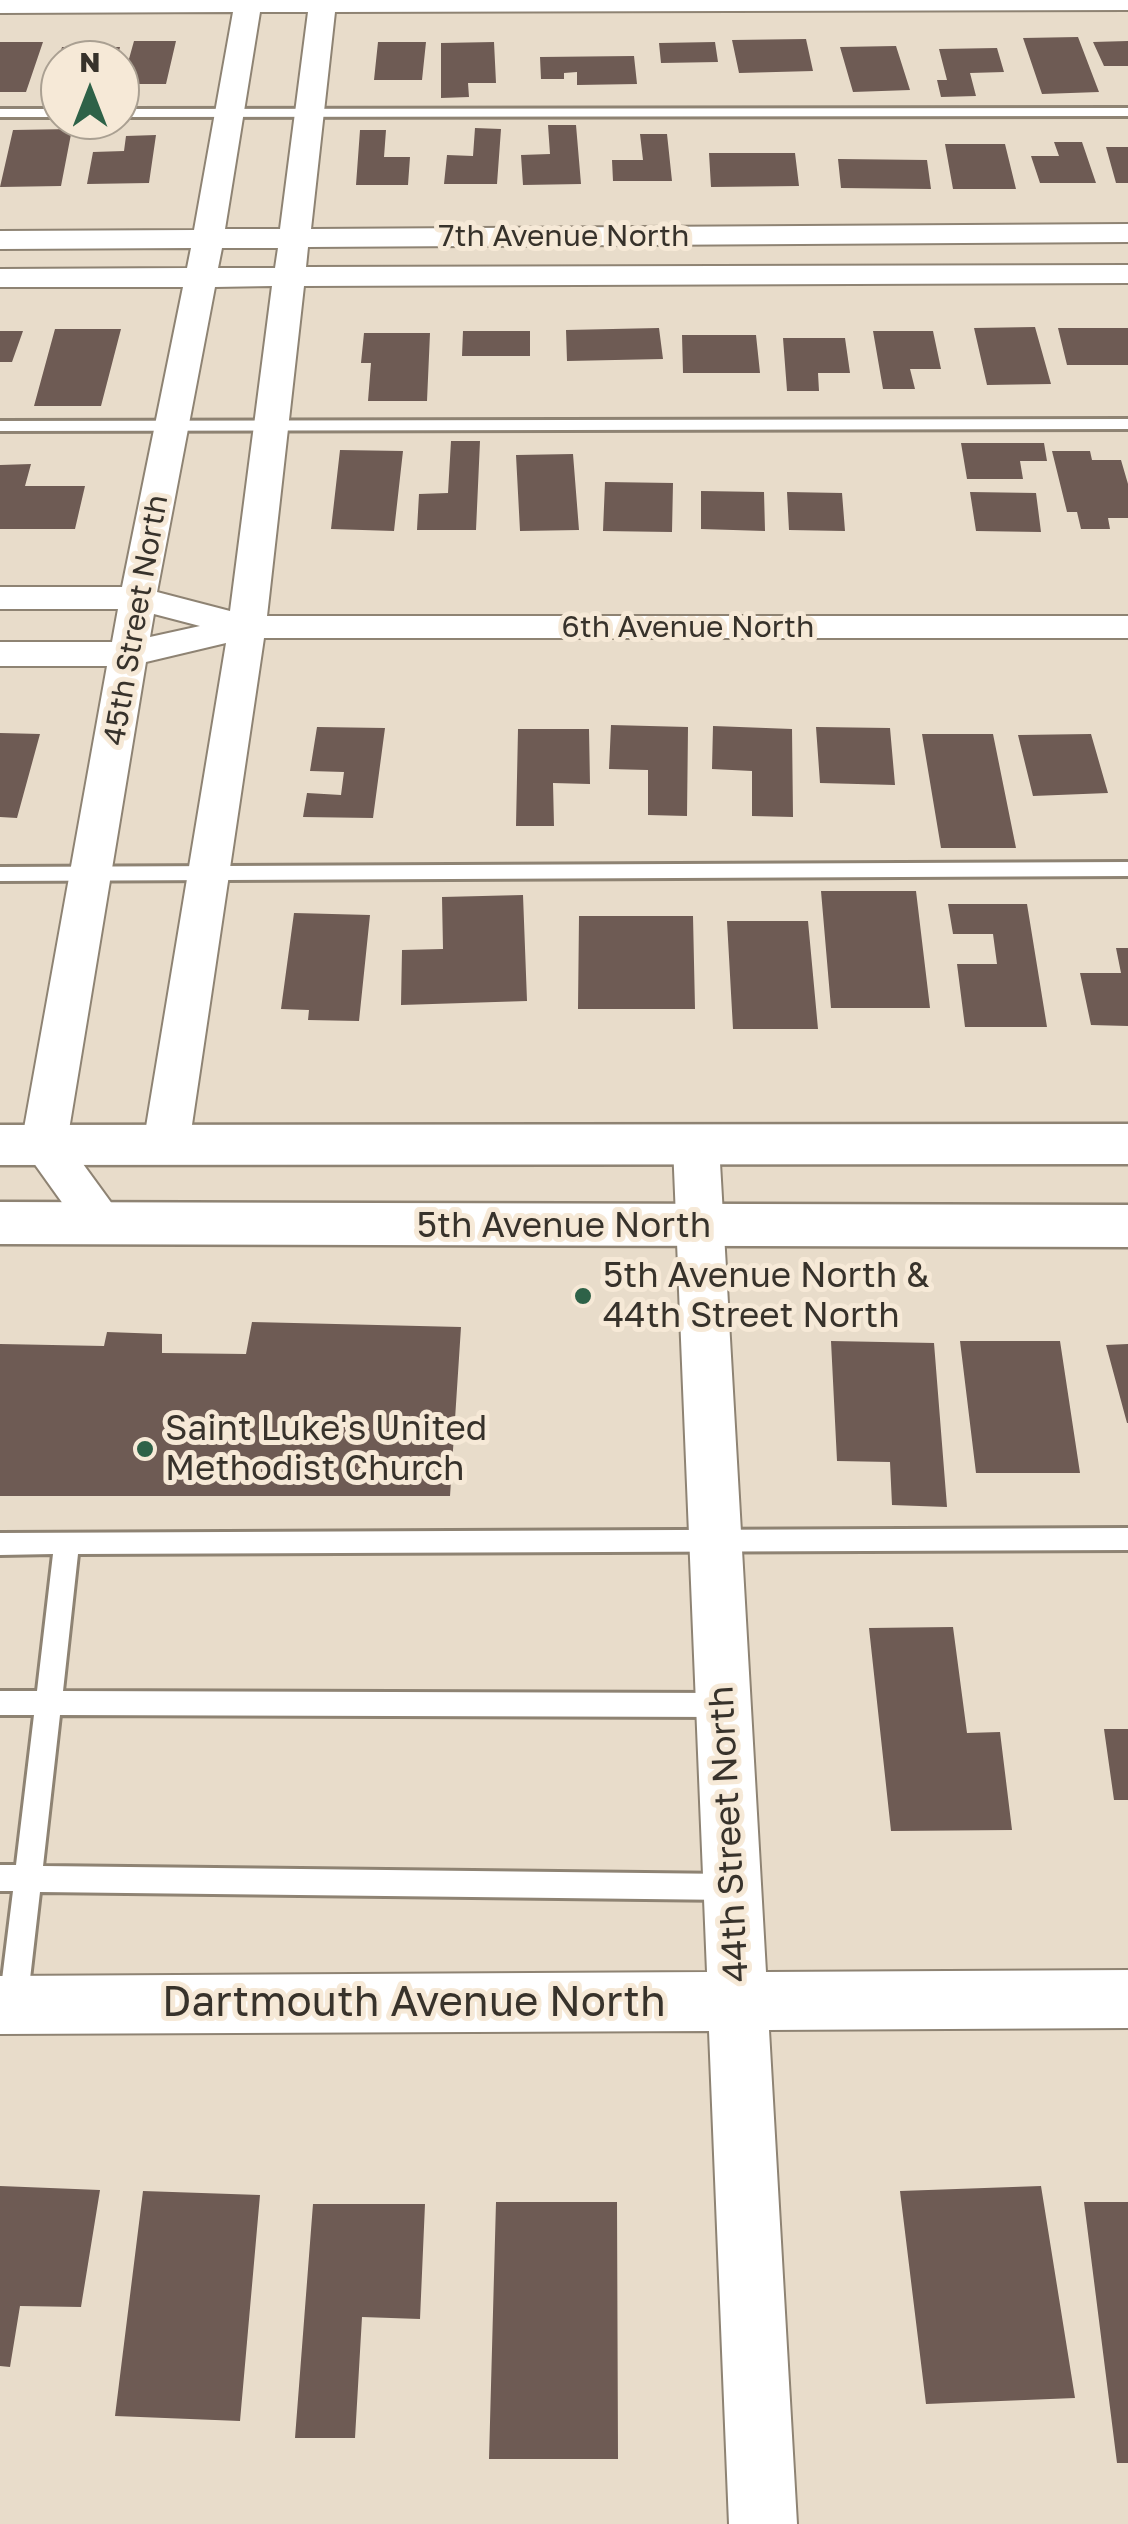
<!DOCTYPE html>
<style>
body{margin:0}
#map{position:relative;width:1128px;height:2524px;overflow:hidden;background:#e8dcca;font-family:"Golos Text",sans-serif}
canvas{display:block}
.north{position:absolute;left:40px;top:40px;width:100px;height:100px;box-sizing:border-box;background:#f6e9d7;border:2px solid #aaa092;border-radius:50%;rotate:0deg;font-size:28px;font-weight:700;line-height:40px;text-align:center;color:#37322b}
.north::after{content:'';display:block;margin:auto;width:35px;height:45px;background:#2e6248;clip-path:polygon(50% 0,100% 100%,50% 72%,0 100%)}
</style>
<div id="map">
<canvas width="1128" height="2524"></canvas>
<div class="north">N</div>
</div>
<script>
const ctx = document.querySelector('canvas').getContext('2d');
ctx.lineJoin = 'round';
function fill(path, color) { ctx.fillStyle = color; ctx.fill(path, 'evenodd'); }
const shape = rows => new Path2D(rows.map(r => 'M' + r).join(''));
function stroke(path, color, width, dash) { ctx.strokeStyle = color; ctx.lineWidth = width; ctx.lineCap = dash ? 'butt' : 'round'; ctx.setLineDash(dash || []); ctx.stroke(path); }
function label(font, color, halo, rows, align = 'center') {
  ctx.font = font + ' "Golos Text",sans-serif'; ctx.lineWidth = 10; ctx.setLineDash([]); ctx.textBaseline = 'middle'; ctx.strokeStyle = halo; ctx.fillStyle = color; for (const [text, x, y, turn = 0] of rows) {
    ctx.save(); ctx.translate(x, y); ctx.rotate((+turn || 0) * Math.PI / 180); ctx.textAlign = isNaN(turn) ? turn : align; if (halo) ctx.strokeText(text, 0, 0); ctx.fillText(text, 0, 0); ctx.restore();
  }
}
const building = shape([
 [1078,37,1099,92,1042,94,1023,38],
 [806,39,813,71,739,73,732,40],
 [134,41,176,41,166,84,122,84],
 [1128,41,1128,66,1104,66,1093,42],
 [0,42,43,42,26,92,0,92],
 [378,42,426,42,422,80,374,80],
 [494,42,496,83,468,83,469,97,441,98,441,43],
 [715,42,718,62,661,63,659,43],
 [896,46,910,90,853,92,840,47],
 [62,47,120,47,117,60,60,60,60,89,50,89],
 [997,48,1004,72,970,73,976,96,941,97,937,80,947,80,939,49],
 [634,56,637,84,577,85,577,72,564,73,564,79,541,79,540,57],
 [548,125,576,125,581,184,523,185,521,155,550,154],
 [475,128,501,129,497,184,444,184,447,155,473,156],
 [72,129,61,186,0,187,13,130],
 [360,130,386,130,384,157,410,157,408,185,356,185],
 [640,134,667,134,672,181,613,181,612,160,643,160],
 [156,135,149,183,87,184,93,152,124,151,126,136],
 [1054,142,1082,142,1096,183,1040,183,1031,156,1059,156],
 [945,144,1005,144,1016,189,953,189],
 [1106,147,1128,147,1128,183,1116,183],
 [709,153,795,153,799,186,711,187],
 [838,159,927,160,931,189,841,188],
 [1035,327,1051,384,987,385,974,328],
 [659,328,663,359,567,361,566,330],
 [1058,328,1128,328,1128,365,1067,365],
 [55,329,121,329,101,406,34,406],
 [0,331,23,331,12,362,0,362],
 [463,331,530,331,530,356,462,356],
 [873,331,933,331,941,369,910,369,915,389,883,389],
 [364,333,430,333,427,401,368,401,371,363,361,363],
 [682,335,756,335,760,373,683,373],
 [783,338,845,338,850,373,818,373,819,391,787,391],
 [451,441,480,441,476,530,417,530,419,494,448,493],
 [961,443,1044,443,1047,461,1020,461,1023,479,967,479],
 [340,450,403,451,394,531,331,529],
 [1052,451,1090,451,1092,460,1121,460,1128,484,1128,518,1108,518,1110,529,1081,529,1077,512,1067,512],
 [573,454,579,530,520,531,516,455],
 [31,464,25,486,85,486,75,529,0,529,0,465],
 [605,482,673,483,672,532,603,531],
 [701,491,764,492,765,531,701,529],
 [787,492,842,493,845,531,789,530],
 [970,492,1036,493,1041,532,976,531],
 [611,725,688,727,687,816,648,815,648,770,609,769],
 [713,726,792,729,793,817,752,816,752,771,712,769],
 [317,727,385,728,373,818,303,817,307,793,341,795,344,772,310,771],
 [816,727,890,728,895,785,820,783],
 [518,729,589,729,590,784,553,783,554,826,516,826],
 [0,733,40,734,17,818,0,817],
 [922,734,993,734,1016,848,941,848],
 [1091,734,1108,793,1033,796,1018,735],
 [821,891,916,891,930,1008,831,1008],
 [523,895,527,1001,401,1005,402,950,443,949,442,897],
 [948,904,1027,904,1047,1027,965,1027,957,964,997,964,993,934,953,934],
 [294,913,370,915,359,1021,308,1020,309,1010,281,1009],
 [579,916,693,916,695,1009,578,1009],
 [727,921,808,921,818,1029,733,1029],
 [1116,948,1128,948,1128,1026,1091,1025,1080,973,1121,973],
 [252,1322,461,1327,450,1496,0,1496,0,1344,104,1346,107,1332,162,1334,162,1353,246,1354],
 [831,1341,934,1343,947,1507,892,1505,890,1462,837,1461],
 [960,1341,1060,1341,1080,1473,976,1473],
 [1128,1344,1128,1423,1127,1423,1106,1345],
 [953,1627,967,1733,1000,1732,1012,1830,891,1831,869,1628],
 [1104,1729,1128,1729,1128,1800,1114,1800],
 [0,2186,100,2190,81,2307,20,2306,10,2367,0,2366],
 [1041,2186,1075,2398,926,2404,900,2191],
 [143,2191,260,2195,240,2421,115,2416],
 [496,2202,617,2202,618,2459,489,2459],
 [1084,2202,1128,2202,1128,2463,1117,2463],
 [313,2204,425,2204,420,2319,362,2317,355,2438,295,2438]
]);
const service = shape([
 [1128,108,1128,116,120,117,120,109,1128,108],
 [0,109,60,109,60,117,0,117,0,109],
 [1128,419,1128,429,0,431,0,421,1128,419],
 [1128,862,1128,876,0,881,0,867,1128,862],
 [1128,1528,1128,1550,78,1554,63,1691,723,1693,732,1697,736,1705,732,1713,723,1717,60,1715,43,1866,731,1874,741,1878,745,1887,741,1896,731,1900,40,1892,27,2005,23,2015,13,2019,3,2015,0,1996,13,1891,0,1891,0,1865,16,1865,34,1715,0,1715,0,1691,37,1691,53,1554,0,1555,0,1533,1128,1528]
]);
const minor = shape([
 [0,0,1128,0,1128,10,335,12,311,229,1128,224,1128,242,308,247,306,267,1128,265,1128,283,304,286,267,616,1128,616,1128,638,264,638,189,1145,182,1157,166,1162,150,1157,143,1145,226,643,146,662,67,1142,126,1223,120,1236,103,1241,86,1236,21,1145,107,666,0,666,0,642,112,642,118,609,0,609,0,587,122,587,183,287,0,287,0,269,187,268,191,248,0,249,0,231,194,230,233,12,0,13,0,0],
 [260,12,308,12,280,229,225,229,260,12],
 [222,248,278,248,275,268,218,268,222,248],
 [272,286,230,611,157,592,215,287,272,286],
 [154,614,200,626,150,637,154,614],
 [696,1128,712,1133,719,1145,766,1972,1128,1970,1128,2028,769,2030,797,2524,729,2524,709,2031,0,2034,0,1976,707,1972,673,1145,680,1133,696,1128]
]);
const primary = shape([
 [1128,1124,1128,1164,0,1165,0,1125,1128,1124],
 [0,1202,1128,1205,1128,1247,0,1244,0,1202]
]);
const markers = [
 [583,1296,10,"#2e6248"],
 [145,1449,10,"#2e6248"]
];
const farStreetnames = [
 ["7th Avenue North",564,236],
 ["45th Street North",136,620,-80],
 ["6th Avenue North",688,627]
];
const streetNames = [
 ["5th Avenue North",564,1226],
 ["44th Street North",729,1834,-93]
];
const poiNames = [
 ["5th Avenue North &",603,1276],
 ["44th Street North",603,1316],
 ["Saint Luke's United",165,1429],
 ["Methodist Church",165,1469]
];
const nearStreetnames = [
 ["Dartmouth Avenue North",414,2003]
];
fill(building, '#6e5b54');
stroke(service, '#8e8373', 6);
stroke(minor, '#8e8373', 4);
stroke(primary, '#8e8373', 5);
fill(service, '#fff');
fill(minor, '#fff');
fill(primary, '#fff');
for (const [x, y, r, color] of markers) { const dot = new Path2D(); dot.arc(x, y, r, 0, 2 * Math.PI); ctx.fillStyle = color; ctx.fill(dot); stroke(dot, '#f6e9d7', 4); }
label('30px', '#37322b', '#f6e9d7', farStreetnames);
label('35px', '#37322b', '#f6e9d7', streetNames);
label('35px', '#37322b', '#f6e9d7', poiNames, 'left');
label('42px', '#37322b', '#f6e9d7', nearStreetnames);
</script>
